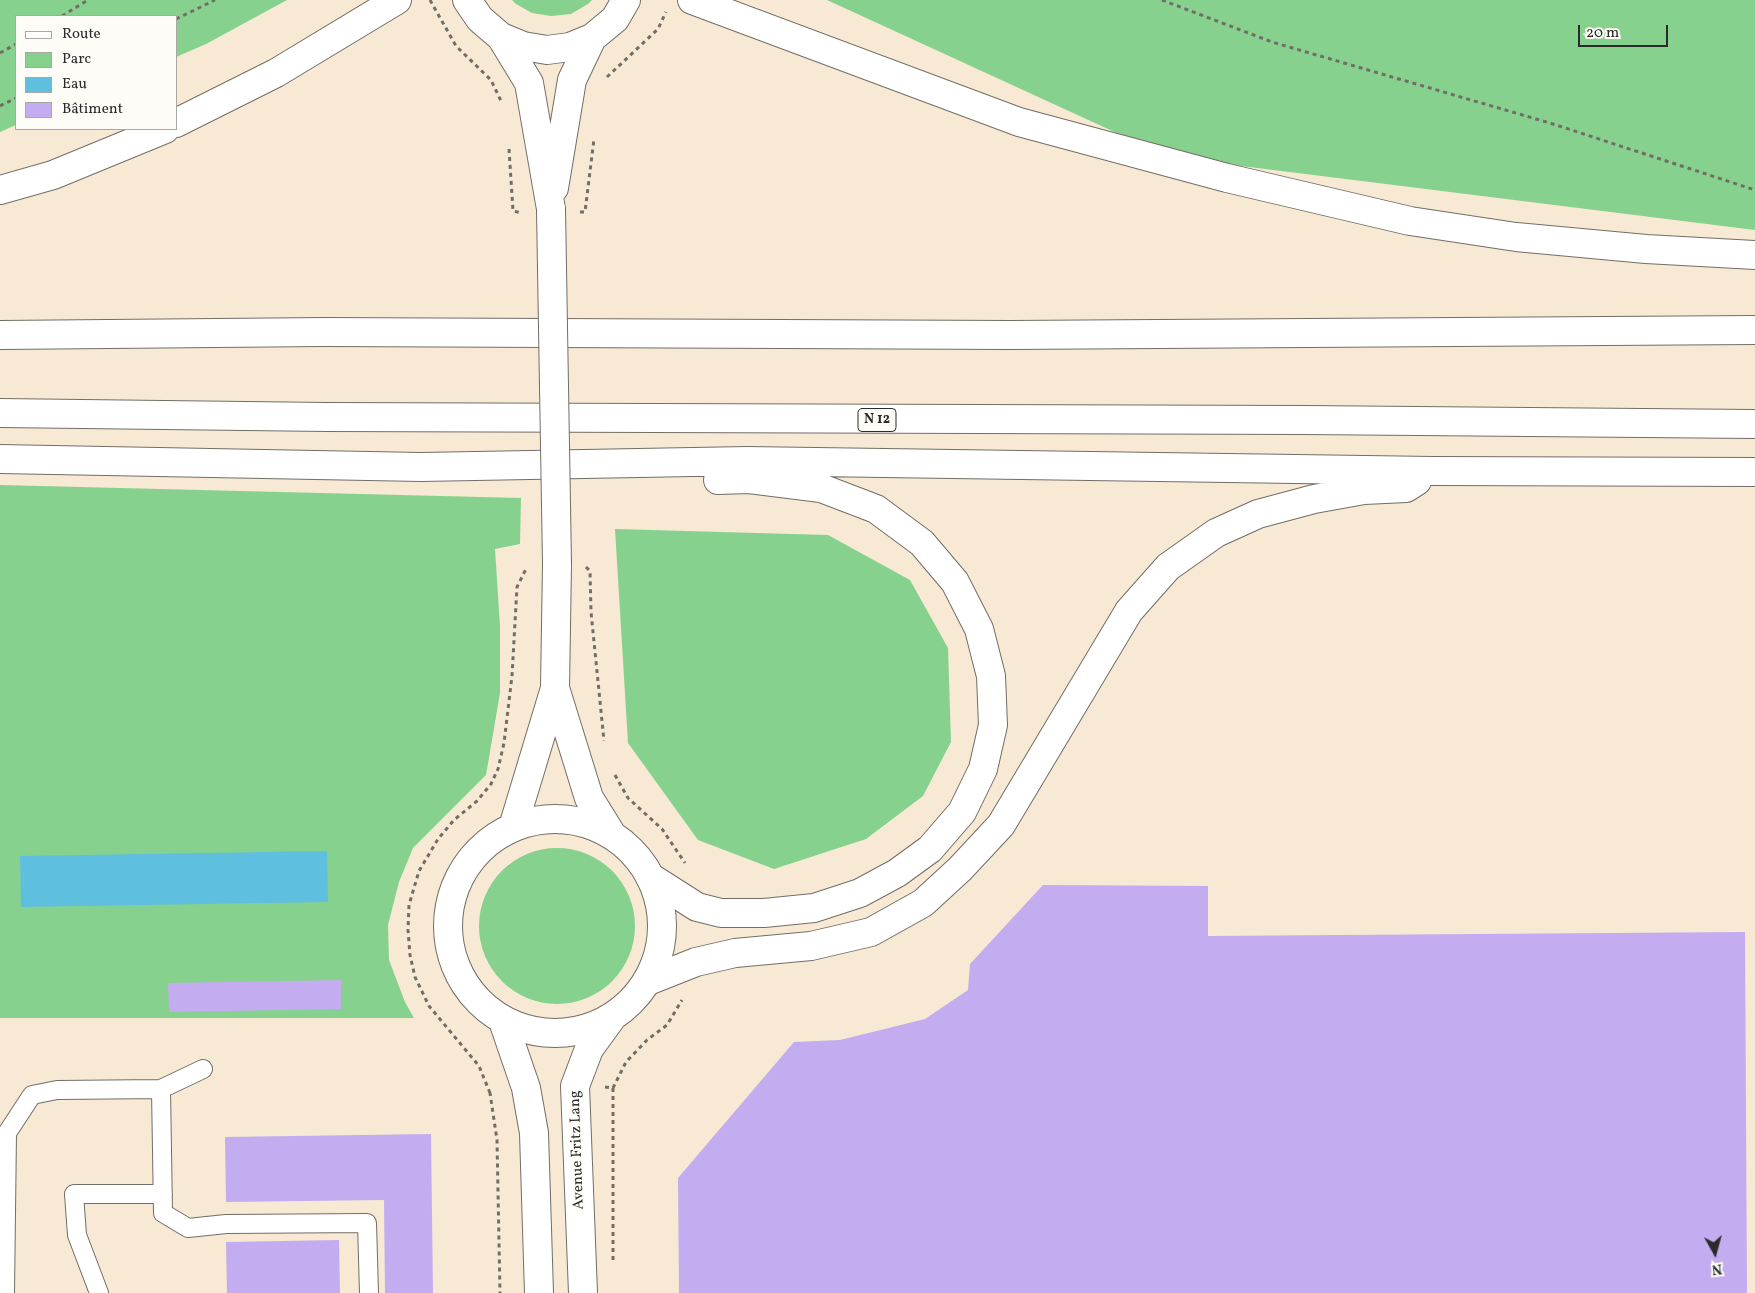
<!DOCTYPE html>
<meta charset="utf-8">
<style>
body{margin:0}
#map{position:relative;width:1755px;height:1293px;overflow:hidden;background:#f7e9d4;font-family:Vollkorn,serif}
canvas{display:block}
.legend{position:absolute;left:15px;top:15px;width:162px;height:115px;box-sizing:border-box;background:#fdfcf7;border:1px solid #a9a8a5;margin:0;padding:6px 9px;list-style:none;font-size:15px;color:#2b2b2b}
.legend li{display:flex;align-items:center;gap:10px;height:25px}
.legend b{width:25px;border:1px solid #a9a8a5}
.north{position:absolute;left:1690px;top:1228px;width:50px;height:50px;-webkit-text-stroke:4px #fdfcf7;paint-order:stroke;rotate:173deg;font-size:14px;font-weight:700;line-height:20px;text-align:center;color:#2b2b2b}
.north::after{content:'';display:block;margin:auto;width:18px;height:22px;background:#2b2b2b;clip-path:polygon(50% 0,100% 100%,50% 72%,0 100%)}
.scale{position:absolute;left:1578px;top:25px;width:90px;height:22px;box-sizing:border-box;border:2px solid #2b2b2b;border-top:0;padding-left:6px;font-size:15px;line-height:18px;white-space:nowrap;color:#2b2b2b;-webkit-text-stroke:4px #fdfcf7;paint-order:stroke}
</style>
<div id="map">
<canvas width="1755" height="1293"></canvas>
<ul class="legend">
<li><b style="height:6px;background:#fff"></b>Route</li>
<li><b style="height:14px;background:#87d18e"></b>Parc</li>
<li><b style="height:14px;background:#5fbfde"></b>Eau</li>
<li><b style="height:14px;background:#c4acf0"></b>Bâtiment</li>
</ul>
<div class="north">N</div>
<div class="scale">20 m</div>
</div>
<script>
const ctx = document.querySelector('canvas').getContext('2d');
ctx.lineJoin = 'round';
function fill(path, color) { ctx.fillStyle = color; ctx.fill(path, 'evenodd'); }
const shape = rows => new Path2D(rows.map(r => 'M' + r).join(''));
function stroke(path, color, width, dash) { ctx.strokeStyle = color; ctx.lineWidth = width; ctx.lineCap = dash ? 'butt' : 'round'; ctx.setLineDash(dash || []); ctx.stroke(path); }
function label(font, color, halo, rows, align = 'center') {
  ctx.font = font + ' Vollkorn,serif'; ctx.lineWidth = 4.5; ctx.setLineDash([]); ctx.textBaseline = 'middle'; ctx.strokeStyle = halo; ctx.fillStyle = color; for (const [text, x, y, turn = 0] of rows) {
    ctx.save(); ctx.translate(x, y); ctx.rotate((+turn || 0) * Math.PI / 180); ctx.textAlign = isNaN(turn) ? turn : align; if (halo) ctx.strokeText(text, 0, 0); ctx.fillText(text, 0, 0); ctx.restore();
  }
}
const green = shape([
 [0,0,287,0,206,44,176,57,176,16,16,16,16,125,0,132],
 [512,0,592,0,588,4,571,14,551,16,532,13,516,4],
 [827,0,1755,0,1755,230,1169,157],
 [0,485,521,498,520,544,495,549,500,626,500,693,486,775,413,848,399,882,388,925,389,960,405,1002,414,1018,0,1018],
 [615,529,828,535,910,580,948,648,951,742,923,796,866,839,774,869,698,840,628,743],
 '479 926a78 78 0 1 1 156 0a78 78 0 1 1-156 0Z'
]);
const water = shape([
 [327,851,328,902,21,907,20,856]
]);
const building = shape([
 [1043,885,1208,886,1208,936,1745,932,1747,1293,679,1293,678,1178,794,1042,840,1040,925,1019,968,990,970,964],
 [341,980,341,1009,169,1012,168,983],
 [431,1134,433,1293,385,1293,384,1200,226,1202,225,1137],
 [339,1240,340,1293,227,1293,226,1242]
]);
const path = shape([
 [430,0,456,46,491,80,501,101],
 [1162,0,1272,42,1550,123,1755,190],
 [62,16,88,0],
 [176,19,215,0],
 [0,53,16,44],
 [607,77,658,29,666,12],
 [0,106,16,98],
 [509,149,513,211,522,213],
 [580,212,585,212,594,139],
 [586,567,590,571,591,612,604,741],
 [615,775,628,798,662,829,685,863],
 [605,1087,613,1088,613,1261],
 [613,1088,626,1062,647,1040,667,1025,682,1000],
 [490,1093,479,1066,429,1006,415,977,410,955,408,930,409,905,419,871,438,839,454,820,477,801,491,784,498,769,504,743,512,676,517,587,526,569],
 [491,1093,490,1093,497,1140,500,1293]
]);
const service = shape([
 [161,1089,163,1213,188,1228,226,1224,367,1223,369,1293],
 [5,1293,7,1133,32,1095,57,1090,161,1089,203,1069],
 [99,1293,77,1235,74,1194,163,1194]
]);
const tertiary = shape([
 [467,0,480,19,501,37,523,46,547,50,570,47,592,38,615,19,626,0],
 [501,37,529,83,551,209],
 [554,188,572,80,592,38],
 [555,688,589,798,612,835],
 '448 926a107 107 0 1 1 214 0a107 107 0 1 1-214 0Z',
 [513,827,555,688,557,564],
 [503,1021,526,1088,534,1133,539,1293],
 [583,1293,575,1086,589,1049,613,1016]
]);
const trunk = shape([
 [692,0,1019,122,1227,178,1410,221,1516,237,1646,249,1755,255],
 [176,123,276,73,397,0],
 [0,190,53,175,165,129],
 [0,335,324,332,1010,335,1755,330],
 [0,413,327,417,1304,420,1755,424],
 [0,459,421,467,747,461,1433,471,1755,472],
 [650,877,697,907,721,913,764,913,814,908,860,893,897,873,930,849,962,812,983,769,993,725,991,676,979,629,955,582,922,543,876,509,821,488,749,479,718,480],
 [648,981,696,962,735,953,811,946,871,932,923,903,960,869,1001,825,1129,611,1168,567,1216,533,1258,514,1314,499,1364,490,1406,488,1417,481]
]);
const tertiaryBridge = shape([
 [551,209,557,564]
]);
const shields = [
 [877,420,38]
];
const shieldNames = [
 ["N 12",877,420]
];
const streetNames = [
 ["Avenue Fritz Lang",578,1150,-92]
];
fill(green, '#87d18e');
fill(water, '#5fbfde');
fill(building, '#c4acf0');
stroke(service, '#726e66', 20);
stroke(tertiary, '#726e66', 30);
stroke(trunk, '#726e66', 30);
stroke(path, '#726e66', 3, [4, 4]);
stroke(service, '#fff', 18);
stroke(tertiary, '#fff', 28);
stroke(trunk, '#fff', 28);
stroke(tertiaryBridge, '#726e66', 30, []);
stroke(tertiaryBridge, '#fff', 28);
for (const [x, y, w] of shields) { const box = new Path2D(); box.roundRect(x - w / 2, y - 11.5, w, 23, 4); ctx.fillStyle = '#fdfcf7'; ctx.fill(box); stroke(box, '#2b2b2b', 1); }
label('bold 14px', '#2b2b2b', null, shieldNames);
label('15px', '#2b2b2b', '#fdfcf7', streetNames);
</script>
